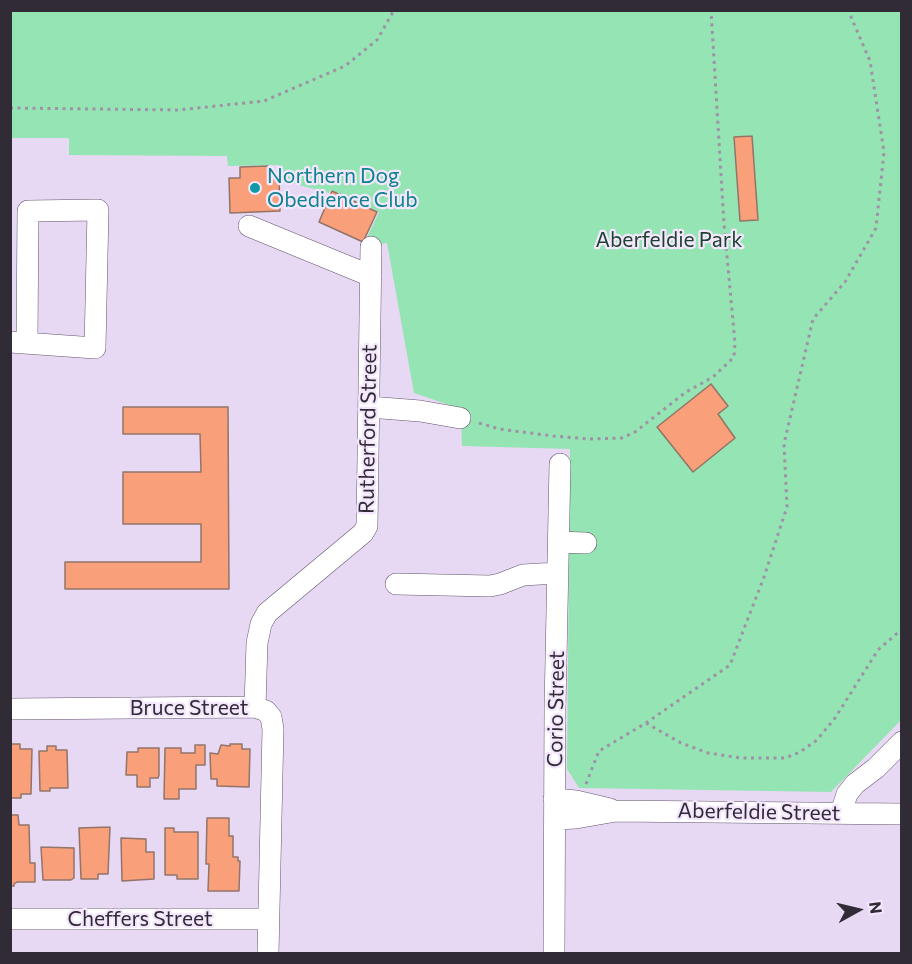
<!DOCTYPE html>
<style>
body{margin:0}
#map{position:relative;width:912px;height:964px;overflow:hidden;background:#e7d8f4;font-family:Commissioner,sans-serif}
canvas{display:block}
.frame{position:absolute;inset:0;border:12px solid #312b36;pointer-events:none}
.north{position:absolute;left:828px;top:880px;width:60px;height:60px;-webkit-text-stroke:4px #f3e6fd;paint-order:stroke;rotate:82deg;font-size:16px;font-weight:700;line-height:24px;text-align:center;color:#312b36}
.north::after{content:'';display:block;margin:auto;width:21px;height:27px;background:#312b36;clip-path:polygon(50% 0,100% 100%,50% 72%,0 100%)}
</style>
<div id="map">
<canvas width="912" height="964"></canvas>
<div class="frame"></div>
<div class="north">N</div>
</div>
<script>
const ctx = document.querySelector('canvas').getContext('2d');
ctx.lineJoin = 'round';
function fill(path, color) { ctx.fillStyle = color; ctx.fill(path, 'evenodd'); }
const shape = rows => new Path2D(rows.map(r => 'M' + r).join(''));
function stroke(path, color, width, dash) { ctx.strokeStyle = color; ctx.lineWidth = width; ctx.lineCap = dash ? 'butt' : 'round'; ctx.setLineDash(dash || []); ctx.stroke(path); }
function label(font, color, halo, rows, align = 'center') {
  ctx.font = font + ' Commissioner,sans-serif'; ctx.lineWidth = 4.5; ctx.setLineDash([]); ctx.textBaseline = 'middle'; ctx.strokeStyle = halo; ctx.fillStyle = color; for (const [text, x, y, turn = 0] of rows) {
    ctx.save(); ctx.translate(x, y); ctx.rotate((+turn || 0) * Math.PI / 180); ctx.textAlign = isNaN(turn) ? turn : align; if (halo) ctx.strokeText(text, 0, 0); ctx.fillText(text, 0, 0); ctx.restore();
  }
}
const green = shape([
 [10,11,901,11,901,720,831,792,579,788,567,769,570,449,462,446,461,409,414,393,387,243,363,246,379,212,331,190,329,193,280,180,279,165,228,166,227,156,69,155,69,138,11,138]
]);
const building = shape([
 [752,136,758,220,740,221,734,137,752,136],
 [268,166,268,177,279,177,280,211,230,213,229,178,240,178,240,167,268,166],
 [332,191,377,212,363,242,319,222,332,191],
 [711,384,728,406,718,414,735,438,693,472,657,427,711,384],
 [123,407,228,407,229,589,65,589,65,562,201,562,201,524,123,524,123,472,201,472,200,434,123,434,123,407],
 [10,744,20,744,20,749,32,749,31,794,21,794,21,798,10,798,10,744],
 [230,744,242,744,242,749,250,749,249,787,217,786,217,779,211,779,210,753,218,754,221,745,230,746,230,744],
 [195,745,205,745,205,765,196,765,196,789,179,789,179,799,164,799,165,748,181,748,181,753,195,753,195,745],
 [47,746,56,746,56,750,67,750,68,788,50,788,50,791,40,791,39,751,47,751,47,746],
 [138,748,159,748,159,775,158,778,150,778,150,787,137,787,137,775,126,775,127,752,138,752,138,748],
 [10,815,18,815,19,825,29,825,30,863,35,863,35,882,17,882,14,884,14,886,10,886,10,815],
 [207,818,229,818,229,836,233,836,233,857,238,857,238,861,240,861,239,891,208,891,209,864,206,864,207,818],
 [110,827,108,874,98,874,98,879,81,879,79,828,110,827],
 [165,828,174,828,174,832,198,832,198,879,177,879,177,875,165,875,165,828],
 [121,838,146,839,146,852,154,852,154,879,122,881,121,838],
 [41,847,74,848,74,878,71,880,43,880,41,847]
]);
const path = shape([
 [10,108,178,110,264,101,345,66,377,40,394,10],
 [479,423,499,429,553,436,590,439,622,438,635,432,686,392,713,377,734,357,735,343,724,224,711,10],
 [646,723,681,743,708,753,741,758,785,758,800,752,817,740,835,718,878,650,902,629],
 [586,784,599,751,646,723,730,665,764,577,787,507,784,444,813,319,845,282,876,228,884,152,870,61,848,10]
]);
const minor = shape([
 [249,226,371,276],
 [10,342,95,348,98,210,28,211,27,342],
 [369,407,420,411,460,418],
 [558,542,586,543],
 [396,584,490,586,500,584,523,575,557,573],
 [255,707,257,643,261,624,267,613,363,533,367,526,371,247],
 [10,709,255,707,266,711,271,717,273,729,268,954],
 [554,799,576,801,610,809],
 [841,813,847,794,855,784,876,768,902,742],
 [555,819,576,818,616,811,902,814],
 [10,919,269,919],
 [554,954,555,708,560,464]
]);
const markers = [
 [255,188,6,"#0f9aa8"]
];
const cultureNames = [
 ["Northern Dog",267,176],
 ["Obedience Club",267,200]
];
const parkNames = [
 ["Aberfeldie Park",669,240]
];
const streetNames = [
 ["Rutherford Street",368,429,-89],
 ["Bruce Street",189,708],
 ["Corio Street",556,709,-89],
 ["Aberfeldie Street",759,812,1],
 ["Cheffers Street",140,919]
];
fill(green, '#95e4b4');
fill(building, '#f99f79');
stroke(building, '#927468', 1.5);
stroke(minor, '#63556d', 22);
stroke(path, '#9e92a7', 3, [3, 4.5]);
stroke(minor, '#fff', 21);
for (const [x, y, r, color] of markers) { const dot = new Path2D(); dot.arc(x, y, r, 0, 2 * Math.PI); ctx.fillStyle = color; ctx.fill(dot); stroke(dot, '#f3e6fd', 2); }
label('21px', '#0d838f', '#f3e6fd', cultureNames, 'left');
label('21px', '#1c432d', '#f3e6fd', parkNames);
label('21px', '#312b36', '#f3e6fd', streetNames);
</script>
